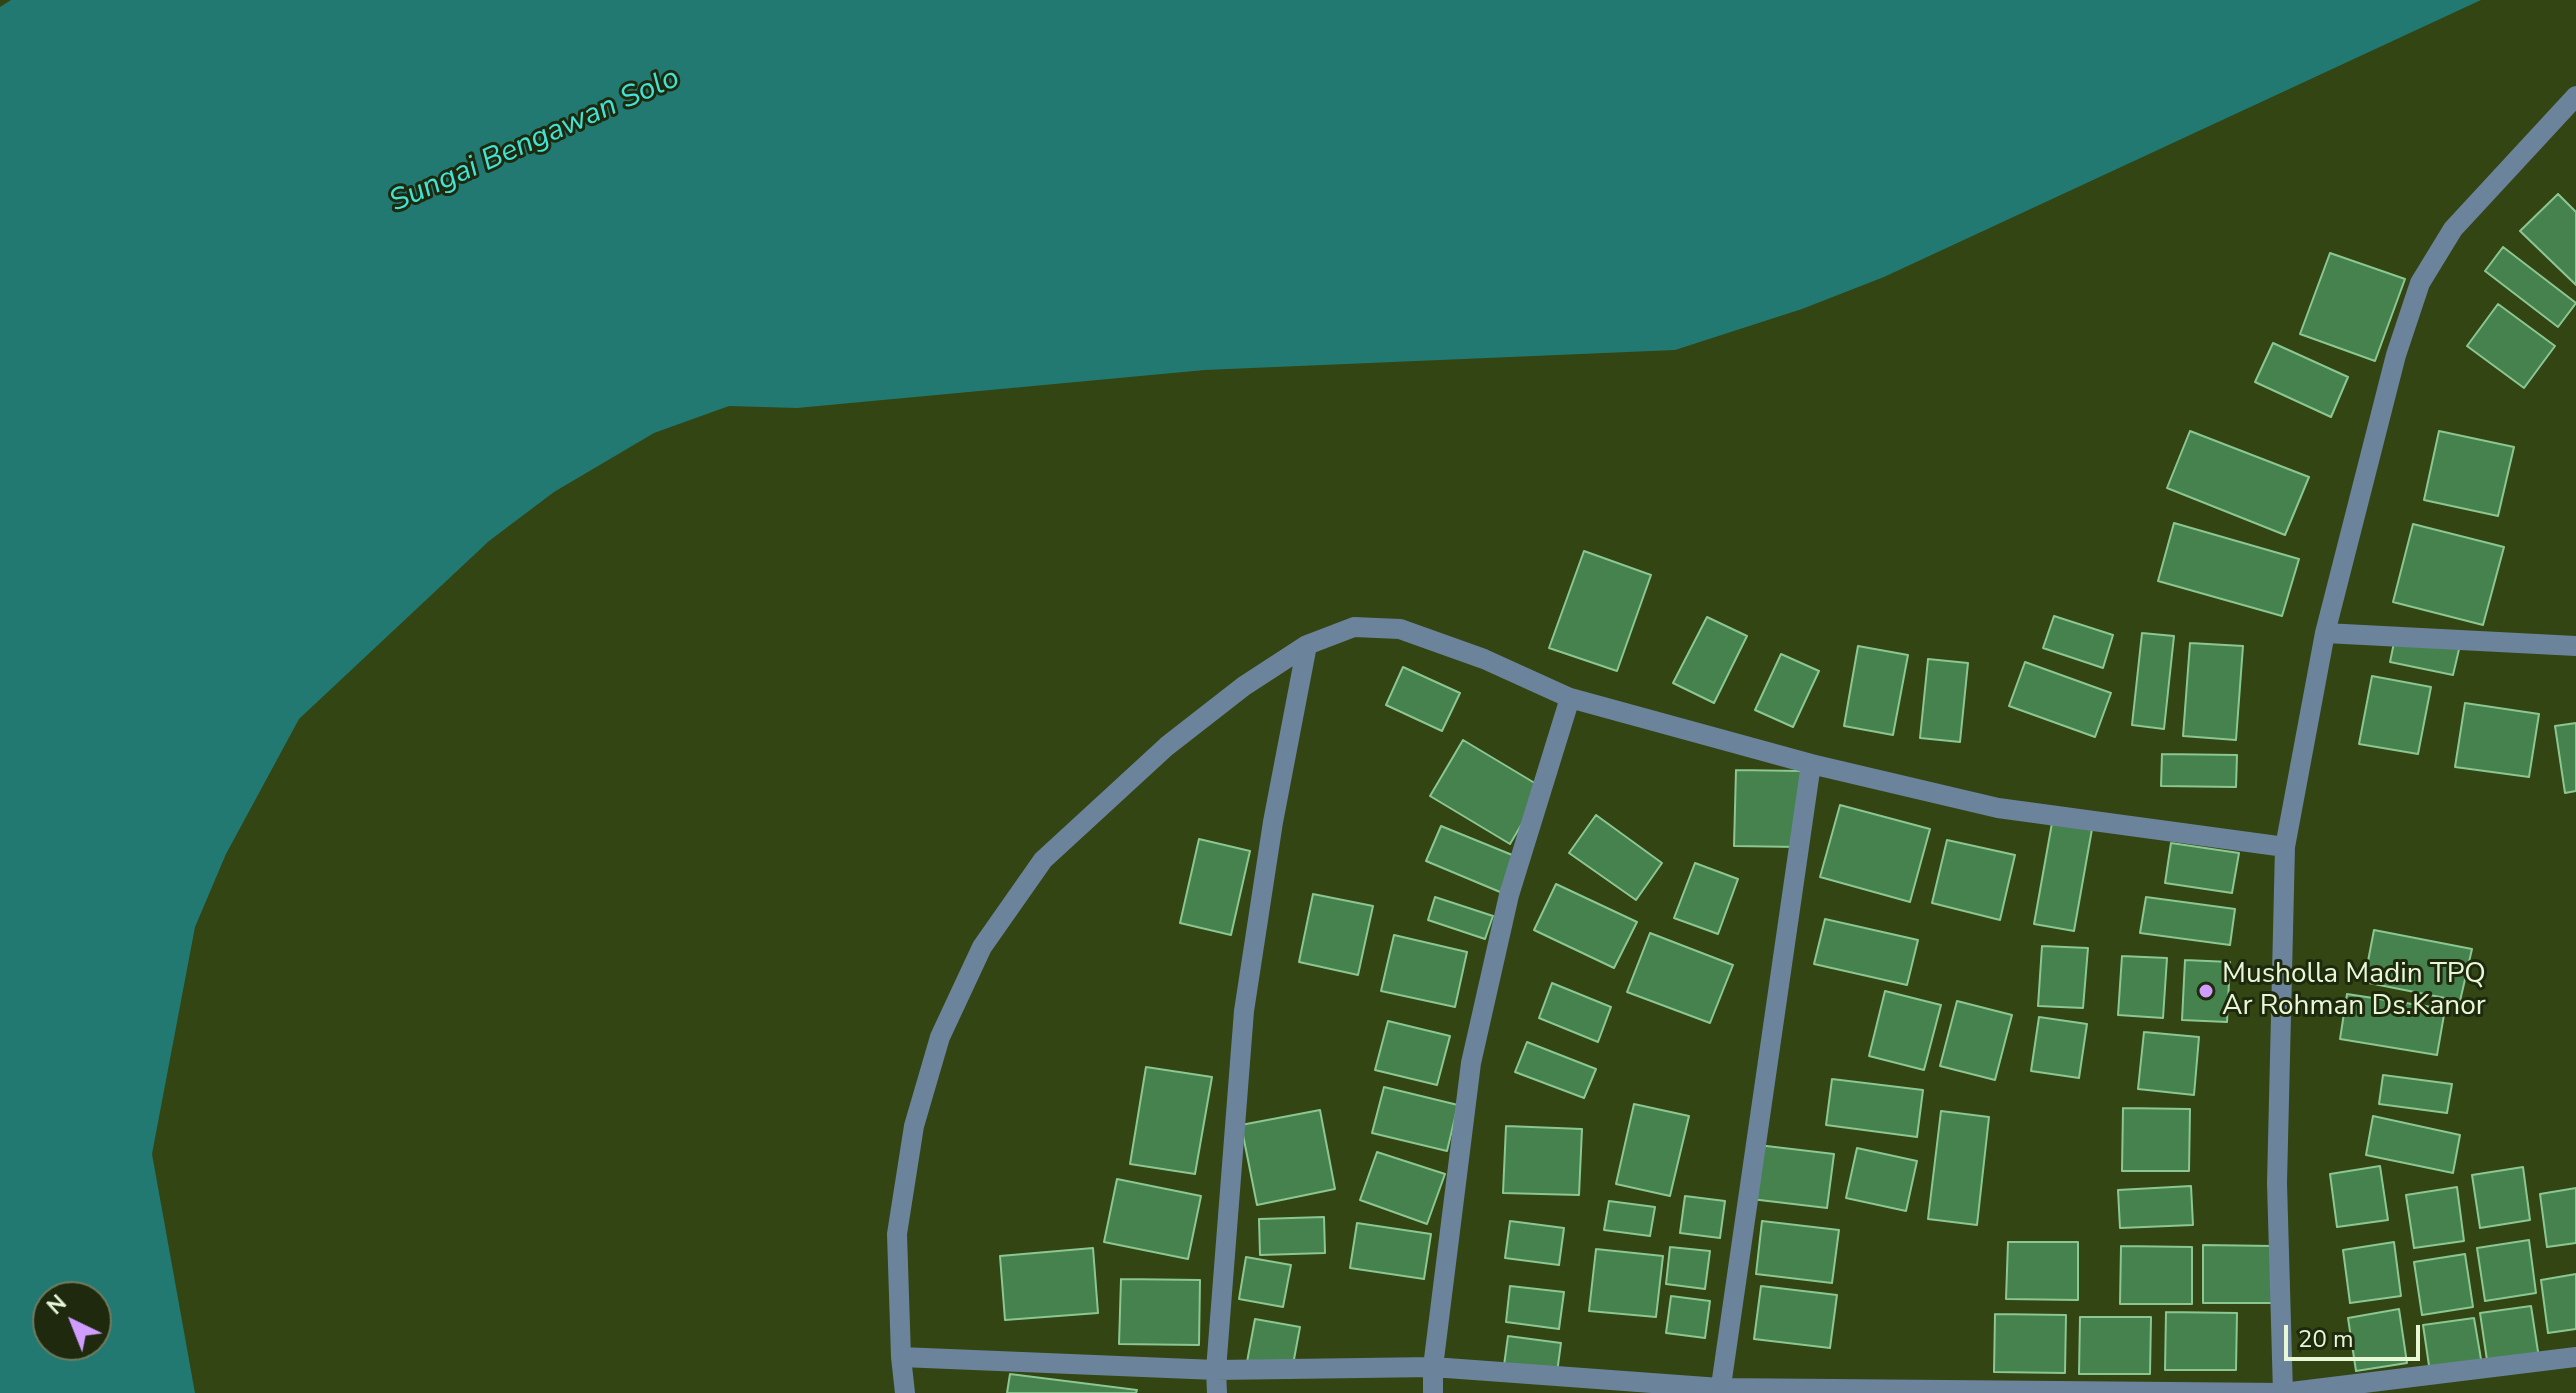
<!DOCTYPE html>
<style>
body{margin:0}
#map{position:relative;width:2576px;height:1393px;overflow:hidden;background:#324513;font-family:"Nunito Sans",sans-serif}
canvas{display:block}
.north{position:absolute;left:32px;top:1281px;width:80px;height:80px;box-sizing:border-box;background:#1e290d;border:2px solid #6f7b5d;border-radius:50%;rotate:317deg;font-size:22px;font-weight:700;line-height:32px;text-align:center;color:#e8f7d5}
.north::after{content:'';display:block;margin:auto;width:28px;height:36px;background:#d09dff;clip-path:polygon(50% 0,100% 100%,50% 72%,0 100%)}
.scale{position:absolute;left:2284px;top:1325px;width:136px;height:36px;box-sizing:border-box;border:4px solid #e8f7d5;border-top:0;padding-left:10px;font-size:24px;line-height:28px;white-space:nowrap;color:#e8f7d5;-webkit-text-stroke:6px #1e290d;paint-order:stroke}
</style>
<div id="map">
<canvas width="2576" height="1393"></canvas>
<div class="north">N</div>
<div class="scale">20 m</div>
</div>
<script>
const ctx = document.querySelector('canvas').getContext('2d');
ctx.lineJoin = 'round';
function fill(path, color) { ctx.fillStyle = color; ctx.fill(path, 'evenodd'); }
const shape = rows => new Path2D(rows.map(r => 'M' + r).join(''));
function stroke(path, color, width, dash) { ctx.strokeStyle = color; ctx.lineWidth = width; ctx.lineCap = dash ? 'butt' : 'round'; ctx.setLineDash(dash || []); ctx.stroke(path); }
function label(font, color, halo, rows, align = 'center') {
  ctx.font = font + ' "Nunito Sans",sans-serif'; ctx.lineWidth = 6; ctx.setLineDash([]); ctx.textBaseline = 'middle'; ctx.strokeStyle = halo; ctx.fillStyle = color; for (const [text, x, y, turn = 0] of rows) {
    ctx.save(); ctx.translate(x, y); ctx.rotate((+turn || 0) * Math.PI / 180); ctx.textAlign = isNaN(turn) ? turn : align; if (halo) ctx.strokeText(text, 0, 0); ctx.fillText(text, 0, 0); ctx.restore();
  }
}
const water = shape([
 [11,0,2481,0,1884,277,1802,309,1675,350,1205,370,797,408,729,406,654,433,554,492,489,541,299,719,226,854,195,927,152,1154,195,1393,0,1393,0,7],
 [96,1297,96,1345,48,1345,48,1297]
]);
const building = shape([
 [2558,194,2576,212,2576,285,2520,231,2558,194],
 [2503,247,2576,303,2558,327,2485,271,2503,247],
 [2330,253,2405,279,2375,361,2300,334,2330,253],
 [2498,304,2555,346,2524,388,2467,346,2498,304],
 [2273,343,2348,377,2331,417,2255,382,2273,343],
 [2190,431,2309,477,2285,535,2167,488,2190,431],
 [2439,431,2514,447,2498,516,2424,500,2439,431],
 [2174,523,2299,559,2282,616,2158,581,2174,523],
 [2413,524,2504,547,2483,625,2393,602,2413,524],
 [1584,551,1651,575,1617,671,1549,648,1584,551],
 [2054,616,2113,635,2103,668,2043,648,2054,616],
 [1707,617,1747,636,1714,703,1673,683,1707,617],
 [2142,633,2174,636,2164,729,2132,725,2142,633],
 [2396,633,2460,645,2453,675,2390,662,2396,633],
 [2190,643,2243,646,2236,740,2183,736,2190,643],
 [1858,646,1908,655,1893,735,1844,726,1858,646],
 [1781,654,1819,671,1793,727,1755,710,1781,654],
 [1928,659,1968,663,1960,742,1920,738,1928,659],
 [2025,662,2111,693,2095,737,2009,706,2025,662],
 [1403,667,1460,693,1442,731,1386,705,1403,667],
 [2372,676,2431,687,2418,754,2359,744,2372,676],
 [2465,703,2539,714,2529,777,2455,767,2465,703],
 [2576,723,2576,791,2565,793,2555,726,2576,723],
 [1463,740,1543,788,1510,844,1430,796,1463,740],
 [2162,754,2237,755,2236,787,2161,786,2162,754],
 [1736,770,1801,771,1799,847,1734,846,1736,770],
 [1840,805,1930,829,1910,902,1820,877,1840,805],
 [1596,815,1662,863,1636,900,1569,853,1596,815],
 [2052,823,2092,829,2074,931,2034,924,2052,823],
 [1441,826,1527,861,1512,897,1426,861,1441,826],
 [1199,839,1250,851,1231,935,1180,923,1199,839],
 [1947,840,2015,855,2000,920,1932,903,1947,840],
 [2171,843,2239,853,2232,893,2165,883,2171,843],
 [1695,863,1738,879,1718,934,1674,918,1695,863],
 [1556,884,1637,922,1614,968,1534,930,1556,884],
 [1313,894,1373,906,1358,975,1299,962,1313,894],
 [1435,897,1493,916,1485,939,1428,920,1435,897],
 [2146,897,2235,909,2230,945,2140,933,2146,897],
 [1825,919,1918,940,1907,985,1814,964,1825,919],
 [2374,930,2472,949,2460,1001,2364,982,2374,930],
 [1650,933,1733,965,1710,1023,1627,992,1650,933],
 [1394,935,1467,952,1455,1007,1381,991,1394,935],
 [2042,946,2088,948,2083,1008,2038,1006,2042,946],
 [2122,956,2167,958,2163,1018,2118,1015,2122,956],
 [2185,960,2230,962,2227,1022,2182,1020,2185,960],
 [1552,983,1611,1007,1598,1042,1539,1018,1552,983],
 [1885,991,1941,1005,1924,1070,1869,1056,1885,991],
 [2347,994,2445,1009,2437,1055,2340,1039,2347,994],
 [1957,1001,2012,1015,1995,1080,1940,1066,1957,1001],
 [2039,1017,2087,1024,2079,1078,2031,1071,2039,1017],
 [1388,1021,1450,1036,1437,1085,1375,1070,1388,1021],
 [2144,1032,2199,1037,2194,1095,2138,1089,2144,1032],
 [1527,1042,1596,1069,1584,1098,1515,1072,1527,1042],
 [1146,1067,1212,1077,1195,1174,1130,1164,1146,1067],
 [2383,1075,2452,1084,2447,1113,2379,1104,2383,1075],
 [1832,1079,1923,1090,1917,1137,1826,1125,1832,1079],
 [1384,1087,1458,1105,1447,1151,1372,1133,1384,1087],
 [1634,1104,1689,1116,1670,1196,1616,1184,1634,1104],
 [2123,1108,2190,1109,2189,1171,2122,1171,2123,1108],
 [1320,1110,1335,1189,1257,1205,1241,1125,1320,1110],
 [1941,1111,1989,1117,1977,1225,1928,1219,1941,1111],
 [2373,1116,2460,1135,2453,1173,2366,1155,2373,1116],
 [1506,1126,1582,1129,1579,1195,1503,1193,1506,1126],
 [1758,1145,1834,1154,1827,1208,1751,1199,1758,1145],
 [1857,1148,1917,1161,1906,1211,1846,1198,1857,1148],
 [1377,1152,1445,1174,1427,1224,1360,1200,1377,1152],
 [2380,1166,2388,1220,2337,1227,2330,1174,2380,1166],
 [2523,1167,2530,1220,2480,1228,2472,1175,2523,1167],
 [1117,1179,1201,1196,1188,1259,1104,1242,1117,1179],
 [2191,1186,2193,1225,2120,1228,2118,1190,2191,1186],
 [2457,1187,2464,1241,2414,1248,2406,1195,2457,1187],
 [2576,1188,2576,1243,2547,1247,2540,1194,2576,1188],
 [1685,1196,1725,1201,1720,1238,1680,1233,1685,1196],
 [1609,1201,1655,1207,1650,1236,1604,1230,1609,1201],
 [1324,1217,1325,1253,1260,1255,1259,1219,1324,1217],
 [1510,1221,1564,1228,1559,1265,1505,1258,1510,1221],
 [1762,1221,1839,1230,1832,1283,1756,1274,1762,1221],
 [1357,1223,1431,1234,1424,1279,1350,1268,1357,1223],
 [2529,1240,2536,1293,2485,1301,2477,1248,2529,1240],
 [2008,1242,2078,1242,2078,1300,2006,1299,2008,1242],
 [2394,1242,2401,1296,2350,1303,2343,1250,2394,1242],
 [2203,1245,2274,1246,2273,1303,2203,1303,2203,1245],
 [2121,1246,2192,1247,2192,1304,2120,1304,2121,1246],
 [1670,1247,1710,1251,1705,1289,1666,1284,1670,1247],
 [1093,1248,1098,1313,1005,1320,1000,1256,1093,1248],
 [1596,1249,1663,1256,1656,1317,1589,1311,1596,1249],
 [2465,1254,2473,1307,2422,1315,2414,1262,2465,1254],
 [1246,1257,1291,1265,1283,1307,1239,1299,1246,1257],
 [2576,1274,2576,1329,2548,1333,2541,1280,2576,1274],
 [1121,1279,1200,1280,1199,1345,1119,1344,1121,1279],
 [1510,1286,1564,1292,1559,1329,1506,1322,1510,1286],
 [1761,1286,1837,1295,1830,1348,1754,1339,1761,1286],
 [1671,1296,1710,1301,1705,1338,1666,1333,1671,1296],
 [2531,1306,2539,1358,2488,1367,2480,1313,2531,1306],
 [2399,1309,2407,1363,2356,1371,2348,1318,2399,1309],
 [2166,1312,2237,1313,2236,1370,2165,1370,2166,1312],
 [1995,1314,2066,1315,2065,1373,1994,1372,1995,1314],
 [2080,1317,2151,1317,2150,1374,2079,1374,2080,1317],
 [2474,1318,2483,1371,2431,1379,2423,1325,2474,1318],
 [1255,1319,1300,1327,1292,1370,1247,1362,1255,1319],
 [1508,1336,1561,1343,1556,1380,1503,1373,1508,1336],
 [1010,1374,1137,1390,1136,1393,1007,1393,1010,1374]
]);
const minor = shape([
 [2325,633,2576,646],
 [901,1357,1216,1370,1433,1367,1720,1388,2283,1393,2576,1357],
 [905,1393,901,1357,897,1234,914,1126,940,1037,982,947,1043,860,1167,746,1244,686,1307,645],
 [1217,1393,1216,1370,1244,1011,1273,822,1307,645,1354,627,1400,629,1484,659,1570,698,1811,764,1998,808,2285,847],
 [1433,1393,1433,1367,1471,1063,1509,895,1570,698],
 [1720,1393,1811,764],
 [2283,1393,2277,1183,2285,847,2325,633,2396,355,2420,283,2453,229,2576,96]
]);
const markers = [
 [2206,991,8,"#d09dff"]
];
const poiNames = [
 ["Musholla Madin TPQ",2222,975],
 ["Ar Rohman Ds.Kanor",2222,1007]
];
const waterNames = [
 ["Sungai Bengawan Solo",535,141,-24]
];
fill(water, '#217972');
fill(building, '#46824e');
stroke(building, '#8cc792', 2);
stroke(minor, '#6b839b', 20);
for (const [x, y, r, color] of markers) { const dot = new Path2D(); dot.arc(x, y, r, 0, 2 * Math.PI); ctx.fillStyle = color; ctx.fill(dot); stroke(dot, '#1e290d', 3); }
label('28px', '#e8f7d5', '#1e290d', poiNames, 'left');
label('italic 30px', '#41e3d7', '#1e290d', waterNames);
</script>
